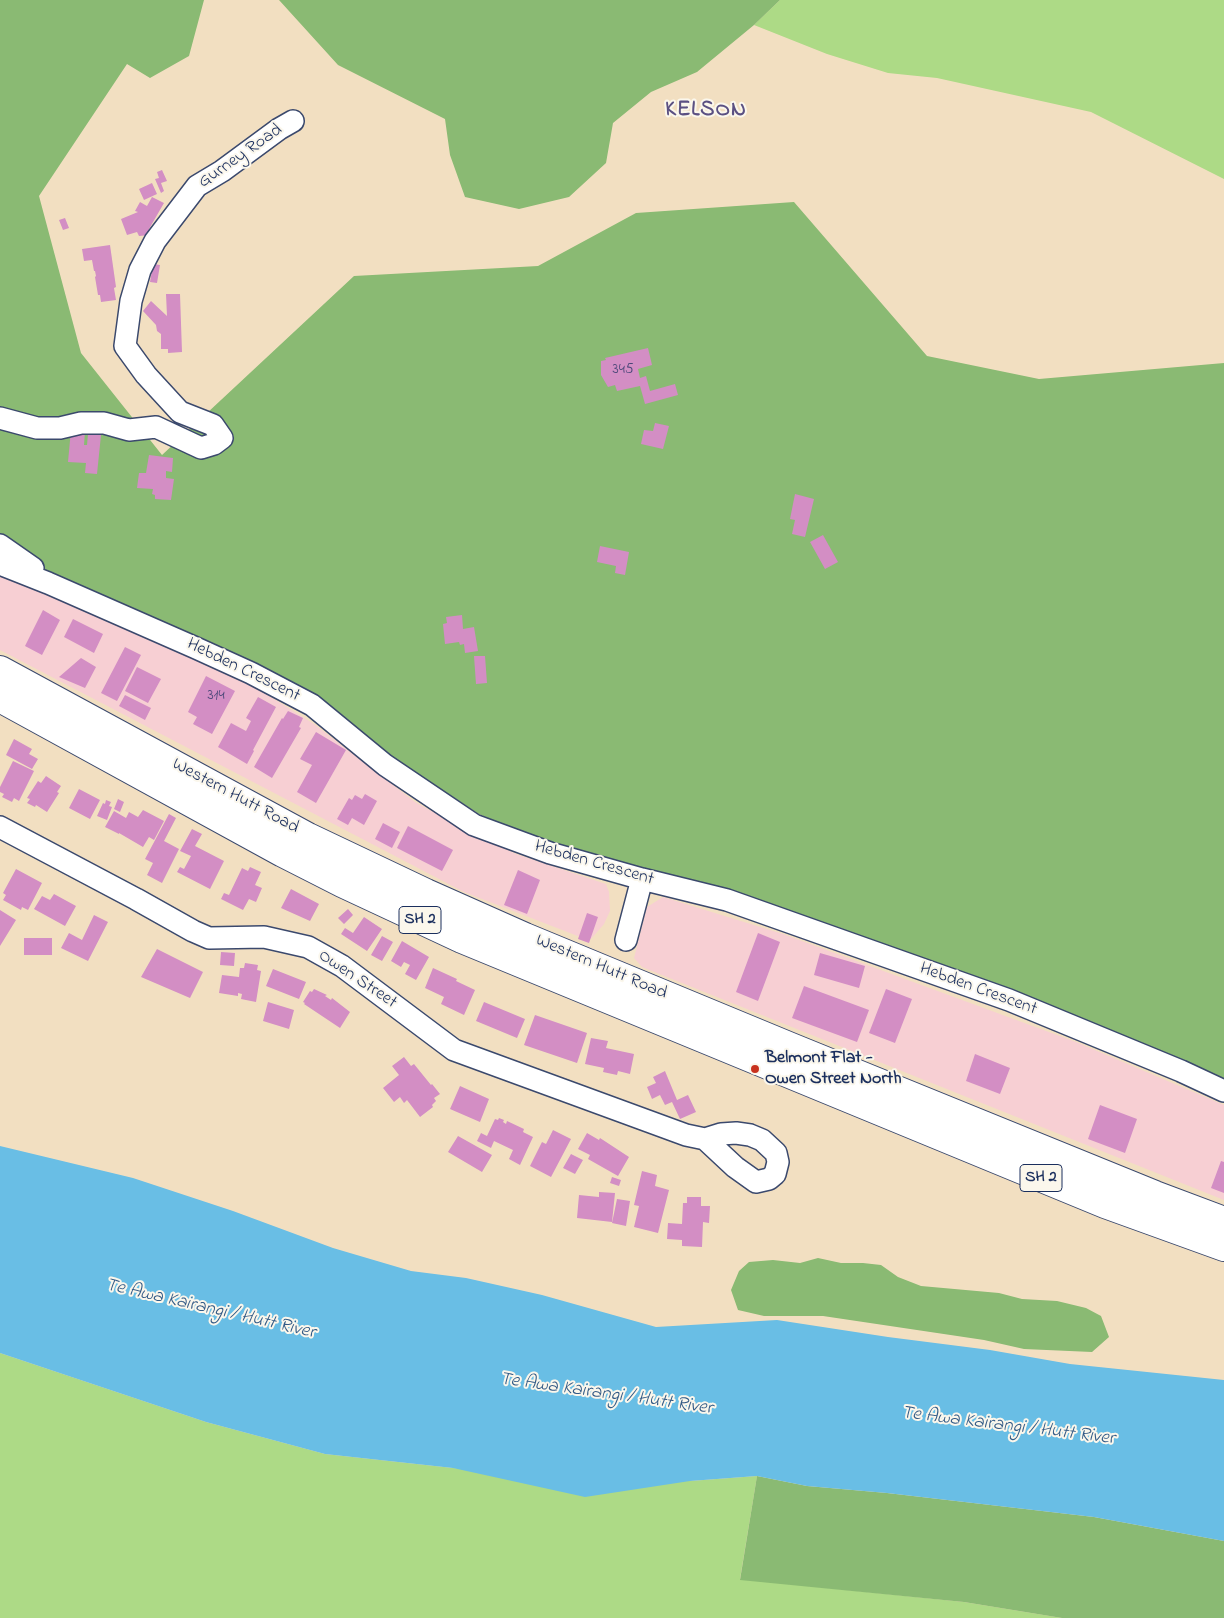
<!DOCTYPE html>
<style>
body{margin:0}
canvas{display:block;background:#f2dfc1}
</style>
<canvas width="1224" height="1618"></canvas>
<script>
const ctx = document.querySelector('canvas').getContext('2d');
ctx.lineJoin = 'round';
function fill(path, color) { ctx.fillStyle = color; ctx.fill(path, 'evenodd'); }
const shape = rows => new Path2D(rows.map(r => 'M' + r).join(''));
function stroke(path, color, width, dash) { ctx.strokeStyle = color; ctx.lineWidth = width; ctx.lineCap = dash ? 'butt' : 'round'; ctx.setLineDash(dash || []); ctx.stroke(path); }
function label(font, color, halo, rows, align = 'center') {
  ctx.font = font + ' "Indie Flower",sans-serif'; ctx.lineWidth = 4; ctx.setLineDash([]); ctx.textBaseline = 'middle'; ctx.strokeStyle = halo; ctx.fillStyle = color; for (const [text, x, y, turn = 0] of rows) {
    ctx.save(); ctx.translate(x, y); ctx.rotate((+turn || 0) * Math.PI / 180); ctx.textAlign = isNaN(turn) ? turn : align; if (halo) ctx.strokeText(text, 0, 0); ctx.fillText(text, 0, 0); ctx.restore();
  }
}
const built = shape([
 [0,570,20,578,185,655,237,676,314,724,415,802,451,822,516,854,606,884,609,892,610,911,604,924,592,938,588,940,464,892,0,650],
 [663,897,783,934,1076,1042,1224,1105,1224,1200,642,967,634,958,647,907]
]);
const green = shape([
 [780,0,1224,0,1224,179,1091,112,937,78,888,73,827,54,754,25],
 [0,1353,206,1422,325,1454,453,1468,690,1481,757,1476,740,1579,964,1602,1062,1618,0,1618]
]);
const forest = shape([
 [0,0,204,0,189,56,150,78,127,64,39,196,81,353,162,455,354,276,538,266,636,213,794,202,927,356,1039,379,1224,363,1224,1085,550,845,479,814,395,759,314,700,0,560],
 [279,0,780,0,754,25,697,72,651,92,613,123,606,163,569,197,519,209,465,197,450,155,445,119,338,65],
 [818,1258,841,1263,863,1263,881,1265,898,1277,921,1286,999,1293,1022,1299,1057,1301,1086,1308,1101,1316,1109,1337,1092,1352,1024,1349,984,1340,823,1316,764,1316,738,1310,731,1290,739,1271,749,1262,773,1260,800,1263],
 [757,1476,807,1486,887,1493,1094,1517,1224,1541,1224,1618,1062,1618,964,1602,740,1580]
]);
const water = shape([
 [0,1146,133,1178,233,1211,333,1248,411,1271,466,1278,542,1295,656,1327,777,1320,888,1337,990,1350,1070,1364,1224,1380,1224,1541,1094,1517,887,1493,807,1486,757,1476,690,1481,585,1497,453,1468,325,1454,206,1422,0,1353]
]);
const building = shape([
 [162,170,167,181,161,183,164,191,161,193,155,179,159,178,157,172],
 [152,183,157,194,144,200,139,189],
 [152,197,164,203,149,229,150,235,139,236,137,232,127,235,121,219,138,212,135,211,140,202,147,206],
 [65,218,69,228,63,230,59,220],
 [110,245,116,287,114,288,116,300,101,302,100,295,98,295,95,277,96,276,95,271,94,271,92,260,84,261,82,249],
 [153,264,160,265,157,283,150,282],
 [166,294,180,294,182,352,168,353,168,349,161,349,161,334,157,331,156,325,143,311,151,301,167,316],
 [648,348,652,365,638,369,640,378,646,376,650,391,675,384,678,395,645,404,640,386,617,391,615,385,608,387,601,375,601,361,606,360,605,358],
 [655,423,669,426,663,449,641,444,644,430,653,431],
 [71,430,85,431,84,445,87,445,88,434,101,435,97,474,85,473,86,463,68,462],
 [149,455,173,458,172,472,166,471,166,478,174,479,171,500,155,499,155,495,152,494,153,489,137,488,139,473,146,473],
 [795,494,814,499,805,537,792,534,795,520,790,519],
 [823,535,838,562,825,569,810,542],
 [600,546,629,552,625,575,615,573,616,566,597,562],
 [43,610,60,620,42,655,25,646],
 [462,615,463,629,474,627,478,651,465,653,464,644,460,645,459,642,445,644,443,624,447,623,446,617],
 [73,619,103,634,94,653,64,637],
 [125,647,141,655,117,701,101,693],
 [474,656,485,656,487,683,476,684],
 [81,658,96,667,85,688,59,677],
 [137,667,161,679,148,703,125,691],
 [206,676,235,691,212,734,193,724,197,717,188,712],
 [125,695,151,708,145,720,119,706],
 [258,697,276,707,253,750,254,751,247,764,218,747,231,723,246,731,251,721,246,718],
 [288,711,303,718,299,727,301,728,272,778,254,767,282,718,283,719],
 [316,732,346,750,316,803,297,792,312,765,300,759],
 [14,739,32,749,29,754,38,759,32,769,6,755],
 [13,761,34,771,19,801,14,798,12,802,2,797,4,794,0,792,0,787],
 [46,776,61,786,57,792,59,793,47,812,36,805,35,807,27,803,30,799,27,798,38,781,41,783],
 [79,789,100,800,90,819,69,808],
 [365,794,377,801,364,825,352,818,348,825,337,819,349,798,352,800,355,795,362,799],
 [118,799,124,802,120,812,114,809],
 [106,800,111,802,109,806,112,807,107,820,97,816,103,803,105,804],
 [143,810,164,821,154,840,149,837,143,847,119,833,119,834,105,827,114,811,126,818,129,812,138,817],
 [169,814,176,818,164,841,179,849,162,883,147,875,153,863,145,859],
 [383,823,400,832,392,848,375,839],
 [408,826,453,850,442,871,397,848],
 [192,829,202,834,195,846,224,861,210,889,177,872,180,867,184,869,191,856,180,851],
 [250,867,261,872,255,885,262,888,256,902,249,899,243,910,221,899,224,893,229,895,242,868,248,871],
 [16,869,42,883,28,910,22,907,21,910,3,900,6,895,3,893],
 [518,870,540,880,527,914,504,905],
 [291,889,319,904,310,921,281,908],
 [54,894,76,906,65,926,34,909,42,896,50,900],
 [348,909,353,915,344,924,338,918],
 [0,910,16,920,0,946],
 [587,913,598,917,589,943,578,939],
 [94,915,108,922,88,961,61,948,69,933,82,940],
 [364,917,382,929,367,951,341,934,345,928,353,933],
 [758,933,780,942,758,1001,736,992],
 [382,936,393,942,382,961,371,955],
 [24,938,52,938,52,955,24,955],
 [402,941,429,957,416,980,405,974,410,965,404,962,401,967,391,961],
 [157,949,203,972,190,998,141,977],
 [221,952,235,953,234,966,220,965],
 [820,953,865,966,859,988,814,975],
 [245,963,258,965,257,970,261,971,256,1002,241,999,242,994,238,993,238,996,219,993,222,975,239,977,240,968,244,968],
 [433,968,457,979,456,981,475,990,464,1015,441,1004,444,997,425,988],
 [273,969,306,982,299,999,266,986],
 [804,986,869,1010,857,1042,792,1018],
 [314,989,327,995,325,996,331,1000,332,998,350,1012,340,1028,304,1004,305,1003,303,1002,310,991,312,992],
 [886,989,912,999,895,1043,869,1033],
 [268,1002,294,1010,289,1029,263,1021],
 [484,1002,525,1019,517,1038,476,1021],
 [535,1015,587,1033,577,1063,524,1045],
 [591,1038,608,1041,606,1048,634,1054,630,1074,618,1071,617,1075,603,1072,604,1068,585,1064],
 [975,1054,1010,1068,1000,1094,966,1081],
 [404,1057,411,1066,414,1064,431,1085,432,1084,440,1094,434,1098,436,1101,432,1105,433,1107,420,1117,407,1100,404,1103,400,1097,394,1102,383,1088,399,1075,392,1066],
 [665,1071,677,1100,688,1095,696,1112,680,1119,672,1102,665,1105,660,1095,652,1099,647,1087,656,1083,653,1077],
 [460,1086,489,1099,480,1122,450,1109],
 [1100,1105,1137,1119,1125,1153,1088,1139],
 [499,1118,504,1120,503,1122,506,1124,507,1121,524,1129,523,1132,533,1137,520,1165,509,1159,513,1150,494,1141,491,1148,477,1141,481,1133,487,1136,495,1119,498,1120],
 [553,1130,571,1139,551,1177,530,1166,542,1142,546,1144],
 [587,1133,599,1140,600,1138,629,1157,618,1176,588,1159,590,1155,578,1149],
 [458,1136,492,1155,482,1172,448,1152],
 [571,1154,583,1160,575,1174,563,1168],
 [1221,1161,1224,1162,1224,1193,1211,1188],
 [642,1171,657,1175,655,1186,669,1190,658,1233,634,1227,639,1206,634,1205],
 [612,1177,621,1180,619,1186,610,1183],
 [599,1192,615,1193,612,1222,577,1218,579,1195,599,1197],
 [687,1197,701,1197,701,1206,710,1206,709,1223,703,1222,702,1247,682,1246,682,1240,667,1239,668,1223,682,1224,683,1203,687,1203],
 [617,1199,630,1201,626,1226,612,1223]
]);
const minor = shape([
 [0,418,37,428,60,428,81,423,104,423,129,430,156,427,201,448,214,444,222,438,213,425,180,412,146,375,125,346,131,301,140,270,155,241,197,186,222,171,279,129,293,121],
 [0,545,33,568],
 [0,564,48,583,196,648,251,673,312,705,385,765,474,825,550,853,642,879,727,900,1009,1000,1181,1071,1224,1091],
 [0,827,136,899,193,931,209,938,264,937,308,947,342,966,454,1050,686,1135,705,1139,735,1167,756,1182,769,1179,775,1174,778,1162,776,1153,762,1140,750,1135,736,1133,721,1134,705,1139],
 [626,940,642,879]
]);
const highway = shape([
 [0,670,308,837,426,893,525,937,791,1047,1155,1195,1224,1221],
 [0,698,283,853,342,883,462,939,1105,1204,1224,1247]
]);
const markers = [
 [755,1069,5,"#c8321e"]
];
const numberNames = [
 ["345",623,371],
 ["314",216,697]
];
const shields = [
 [420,920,42],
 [1041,1178,42]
];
const shieldNames = [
 ["SH 2",420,920],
 ["SH 2",1041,1178]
];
const streetNames = [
 ["Gurney Road",241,157,-35],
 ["Hebden Crescent",243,671,26],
 ["Western Hutt Road",235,797,28],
 ["Hebden Crescent",594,864,16],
 ["Western Hutt Road",601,968,23],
 ["Owen Street",357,980,34],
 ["Hebden Crescent",978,990,20]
];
const poiNames = [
 ["Belmont Flat -",765,1059],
 ["Owen Street North",765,1080]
];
const waterNames = [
 ["Te Awa Kairangi / Hutt River",210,1310,13],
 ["Te Awa Kairangi / Hutt River",606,1395,8],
 ["Te Awa Kairangi / Hutt River",1008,1427,7]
];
const districtNames = [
 ["KELSON",706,111]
];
fill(built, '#f7cfd3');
fill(green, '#adda86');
fill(forest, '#8aba73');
fill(water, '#69bee5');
fill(building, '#d38ec4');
stroke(minor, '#3b496d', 24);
stroke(highway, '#3b496d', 30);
stroke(minor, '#fff', 21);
stroke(highway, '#fff', 28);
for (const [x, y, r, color] of markers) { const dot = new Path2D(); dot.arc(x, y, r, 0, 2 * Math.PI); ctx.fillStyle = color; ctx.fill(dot); stroke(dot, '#fbf7ec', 2); }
label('15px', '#494778', null, numberNames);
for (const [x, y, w] of shields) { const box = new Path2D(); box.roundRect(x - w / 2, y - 13.5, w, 27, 4); ctx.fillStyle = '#fbf7ec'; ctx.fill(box); stroke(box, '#1b2f5e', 1); }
label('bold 16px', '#1b2f5e', null, shieldNames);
label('18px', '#1b2f5e', '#fbf7ec', streetNames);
label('bold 18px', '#1b2f5e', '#fbf7ec', poiNames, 'left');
label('italic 19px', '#325a86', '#fbf7ec', waterNames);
ctx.letterSpacing = '1px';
label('bold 22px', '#5b5082', '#fbf7ec', districtNames);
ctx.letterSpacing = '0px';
</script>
